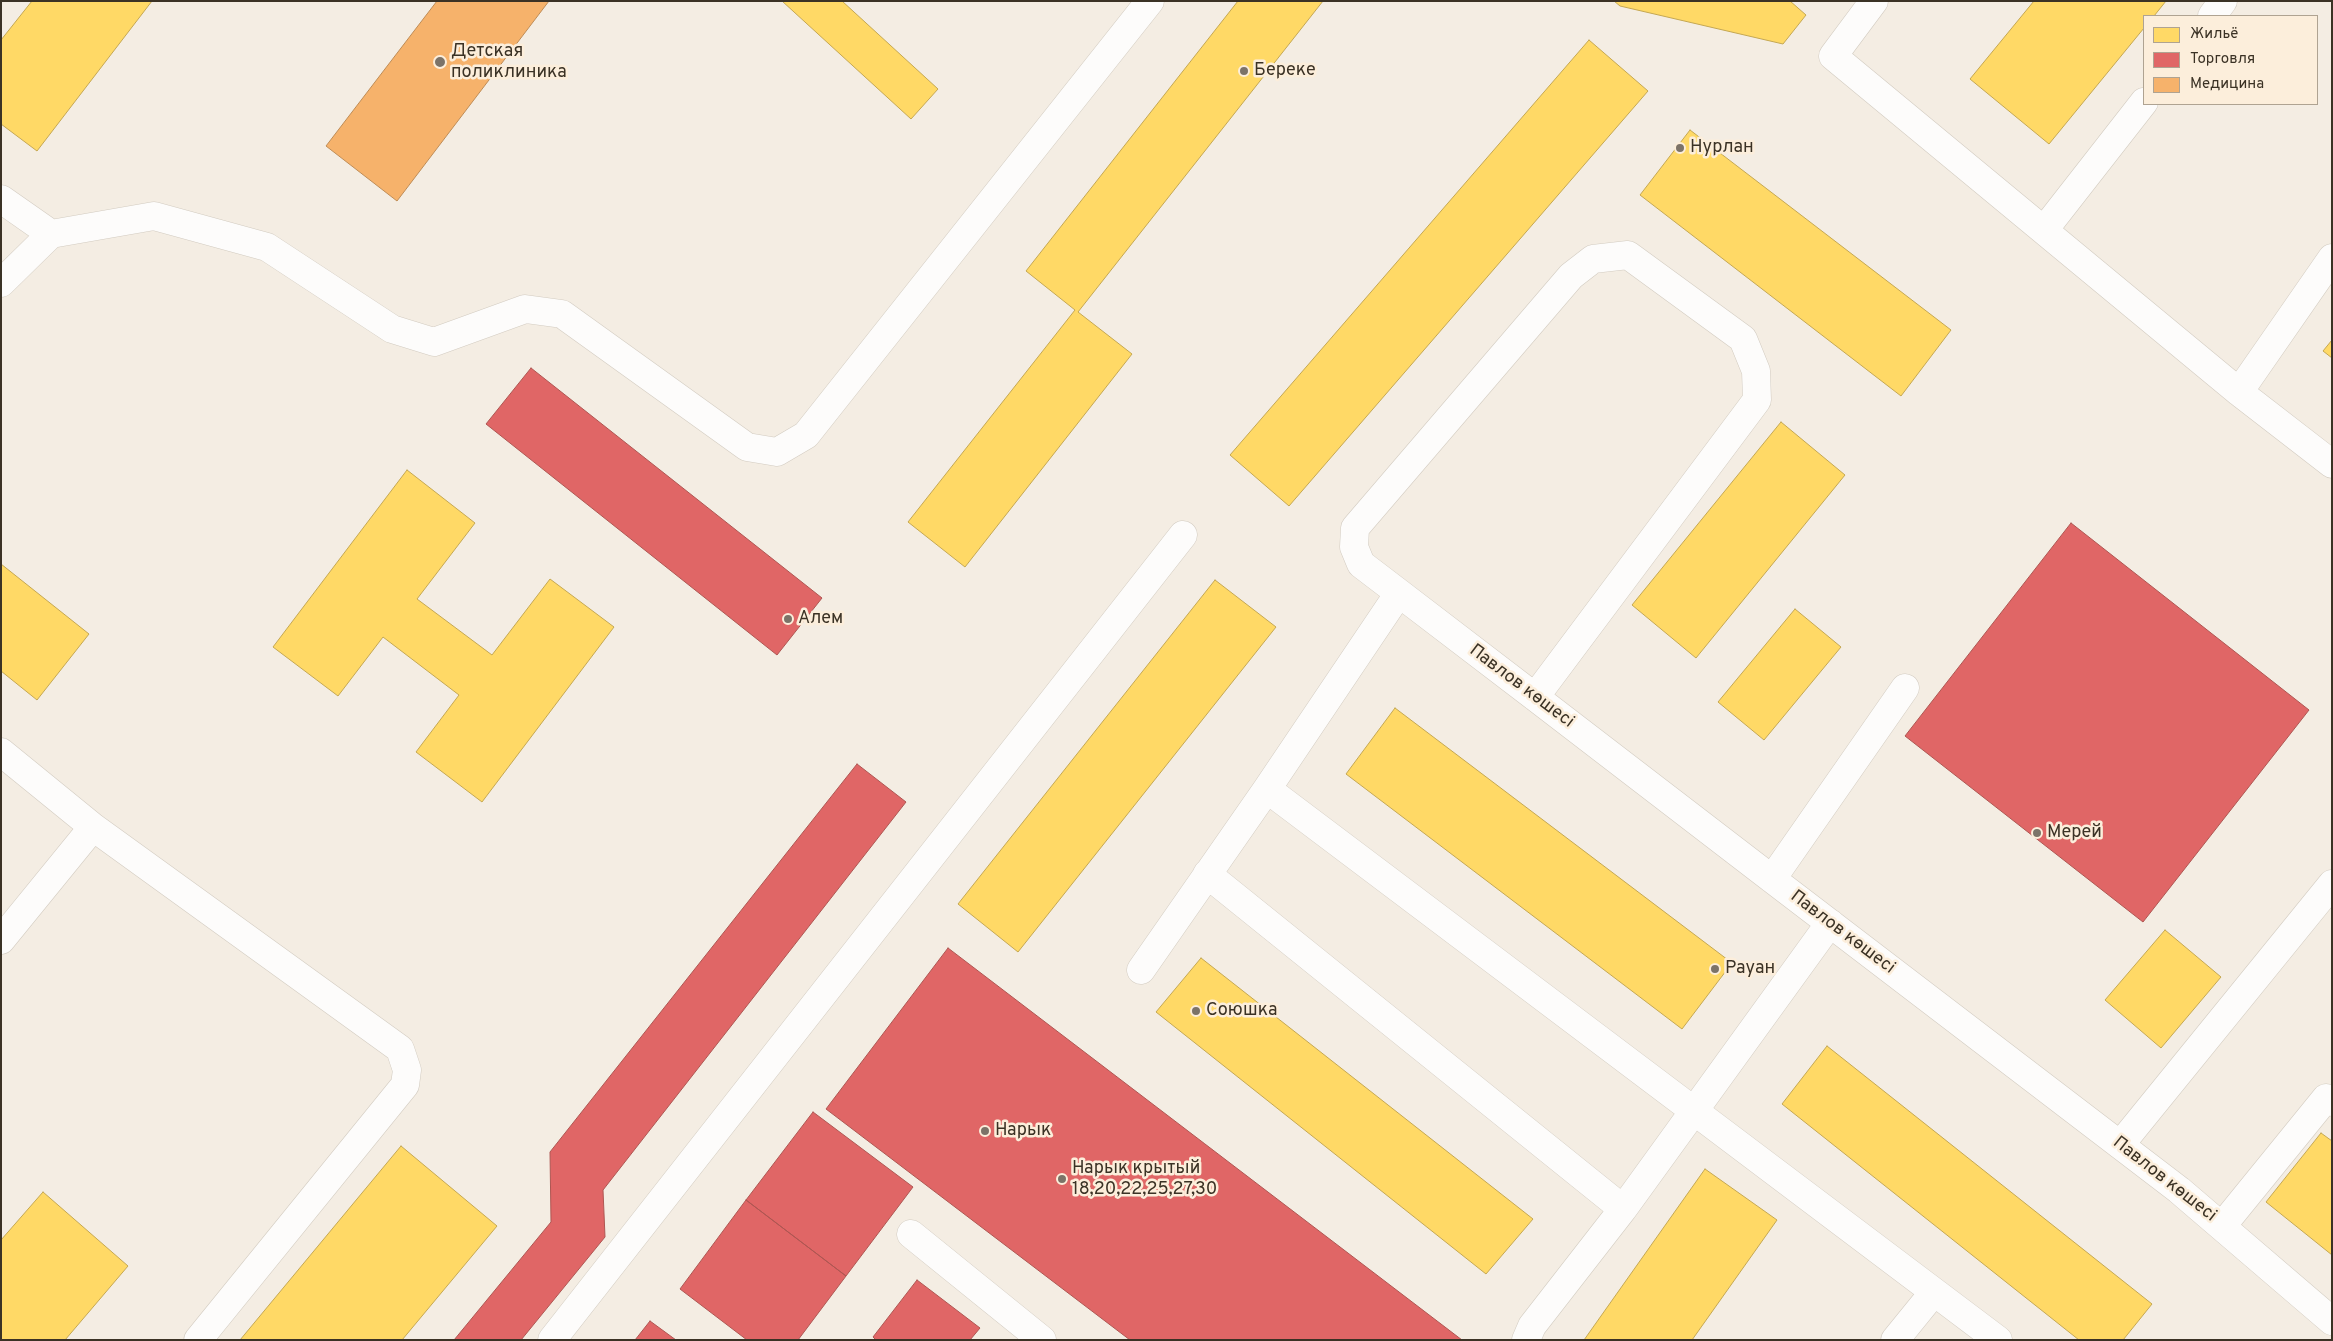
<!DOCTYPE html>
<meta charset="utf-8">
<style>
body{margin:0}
#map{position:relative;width:2333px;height:1341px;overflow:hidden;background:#f4ede3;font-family:Overpass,sans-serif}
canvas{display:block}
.frame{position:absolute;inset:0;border:2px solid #3b3225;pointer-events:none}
.legend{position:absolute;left:2143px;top:15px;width:175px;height:90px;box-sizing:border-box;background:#fceedb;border:1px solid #afa392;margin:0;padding:6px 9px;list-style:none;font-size:15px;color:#3b3225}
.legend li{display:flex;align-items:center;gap:10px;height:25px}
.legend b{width:25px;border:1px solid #afa392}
</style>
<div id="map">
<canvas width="2333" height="1341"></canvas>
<div class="frame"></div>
<ul class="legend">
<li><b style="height:14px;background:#ffd966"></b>Жильё</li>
<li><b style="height:14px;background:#e06666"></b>Торговля</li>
<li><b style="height:14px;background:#f6b26b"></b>Медицина</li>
</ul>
</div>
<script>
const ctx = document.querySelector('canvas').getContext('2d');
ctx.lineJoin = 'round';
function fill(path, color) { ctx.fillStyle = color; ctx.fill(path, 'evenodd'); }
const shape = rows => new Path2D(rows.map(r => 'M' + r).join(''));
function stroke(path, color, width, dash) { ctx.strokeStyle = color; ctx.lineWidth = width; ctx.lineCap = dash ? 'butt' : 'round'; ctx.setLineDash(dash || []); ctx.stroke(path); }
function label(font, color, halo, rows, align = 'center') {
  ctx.font = font + ' Overpass,sans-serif'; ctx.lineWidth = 5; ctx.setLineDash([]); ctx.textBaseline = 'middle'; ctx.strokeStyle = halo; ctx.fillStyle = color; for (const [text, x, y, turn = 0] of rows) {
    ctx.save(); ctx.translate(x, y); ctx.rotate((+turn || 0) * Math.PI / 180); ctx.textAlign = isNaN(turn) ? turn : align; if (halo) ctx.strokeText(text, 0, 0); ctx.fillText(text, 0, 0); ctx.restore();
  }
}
const homes = shape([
 [32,1,152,1,37,151,1,124,1,40,32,1],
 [782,1,842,1,938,89,911,119,782,1],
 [1238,1,1323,1,1078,312,1132,354,965,567,908,522,1075,310,1026,271,1238,1],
 [1614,1,1790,1,1806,15,1783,44,1620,6,1614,1],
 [2034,1,2166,1,2154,16,2144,16,2144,28,2049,144,1970,79,2034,1],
 [1589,40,1648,91,1289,506,1230,455,1589,40],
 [1690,130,1951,330,1901,396,1640,195,1690,130],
 [2332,340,2332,358,2323,351,2332,340],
 [1781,422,1845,475,1696,658,1632,605,1781,422],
 [407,470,475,523,417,599,492,655,550,579,614,627,482,802,416,752,459,695,383,637,338,696,273,647,407,470],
 [1,564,89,634,37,700,1,671,1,564],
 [1215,580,1276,627,1018,952,958,904,1215,580],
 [1795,609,1841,647,1764,740,1718,702,1795,609],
 [1395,708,1732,963,1682,1029,1346,774,1395,708],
 [2165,930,2221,977,2161,1048,2105,1000,2165,930],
 [1201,958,1533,1219,1486,1274,1156,1012,1201,958],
 [1827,1046,2152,1304,2123,1340,2079,1340,1782,1104,1827,1046],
 [2321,1133,2332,1141,2332,1255,2266,1202,2321,1133],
 [401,1146,497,1226,402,1340,240,1340,401,1146],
 [1705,1169,1777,1220,1692,1340,1584,1340,1705,1169],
 [43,1192,128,1266,65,1340,1,1340,1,1240,43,1192]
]);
const shops = shape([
 [531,368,822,598,777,655,486,424,531,368],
 [2071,523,2309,710,2143,922,1905,736,2071,523],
 [857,764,906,802,603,1190,605,1237,521,1340,454,1340,551,1222,550,1152,857,764],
 [948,948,1462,1340,1130,1340,826,1109,948,948],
 [813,1112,913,1187,846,1276,746,1200,813,1112],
 [746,1200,846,1276,798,1340,747,1340,680,1289,746,1200],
 [917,1280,980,1328,970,1340,876,1340,873,1337,917,1280],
 [650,1321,676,1340,635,1340,650,1321]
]);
const health = shape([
 [437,1,549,1,397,201,326,146,437,1]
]);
const minor = shape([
 [1874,1,1833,56,2239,392,2332,464],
 [2212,16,2223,1],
 [1,199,51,234],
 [2044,230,2144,102],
 [1,283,51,234,154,216,267,247,392,329,434,342,525,309,562,314,747,447,777,452,806,435,1150,1],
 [2239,392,2332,258],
 [1535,697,1757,400,1756,371,1743,339,1628,255,1593,259,1571,276,1355,528,1354,547,1361,564,1399,593,1535,697,1772,879,2179,1190,2332,1321],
 [1,752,93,827,400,1049,407,1070,405,1085,198,1340],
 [1267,789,1998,1340],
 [1207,874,1623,1209],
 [1772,879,1905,688],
 [1,940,93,827],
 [1141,970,1267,789,1399,593],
 [2120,1145,2332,884],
 [2222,1226,2326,1098,2332,1102],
 [911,1234,1042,1340],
 [552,1340,1183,535],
 [1526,1340,1532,1326,1623,1209,1830,923],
 [1895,1340,1934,1292]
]);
const markers = [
 [440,62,6,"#7c7368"],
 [1244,71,5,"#7c7368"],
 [1680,148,5,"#7c7368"],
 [788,619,5,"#7c7368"],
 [2037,833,5,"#7c7368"],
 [1715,969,5,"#7c7368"],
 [1196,1011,5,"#7c7368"],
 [985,1131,5,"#7c7368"],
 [1062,1179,5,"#7c7368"]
];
const poiNames = [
 ["Детская",451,52],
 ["поликлиника",451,73],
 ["Береке",1254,71],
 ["Нурлан",1690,148],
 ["Алем",798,619],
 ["Мерей",2047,833],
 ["Рауан",1725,969],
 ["Союшка",1206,1011],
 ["Нарык",995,1131],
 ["Нарык крытый",1072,1169],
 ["18,20,22,25,27,30",1072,1190]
];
const streetNames = [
 ["Павлов көшесі",1521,687,37],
 ["Павлов көшесі",1842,933,37],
 ["Павлов көшесі",2164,1180,38]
];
fill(homes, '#ffd966');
stroke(homes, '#c4a752', 1);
fill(shops, '#e06666');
stroke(shops, '#ae5652', 1);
fill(health, '#f6b26b');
stroke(health, '#be8c56', 1);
stroke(minor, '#d2cbc0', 29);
stroke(minor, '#fdfcfb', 28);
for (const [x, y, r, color] of markers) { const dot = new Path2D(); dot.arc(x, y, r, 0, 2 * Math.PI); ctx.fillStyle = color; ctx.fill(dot); stroke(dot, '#fceedb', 2); }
label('18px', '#3b3225', '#fceedb', poiNames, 'left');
label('18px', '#3b3225', '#fceedb', streetNames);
</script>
